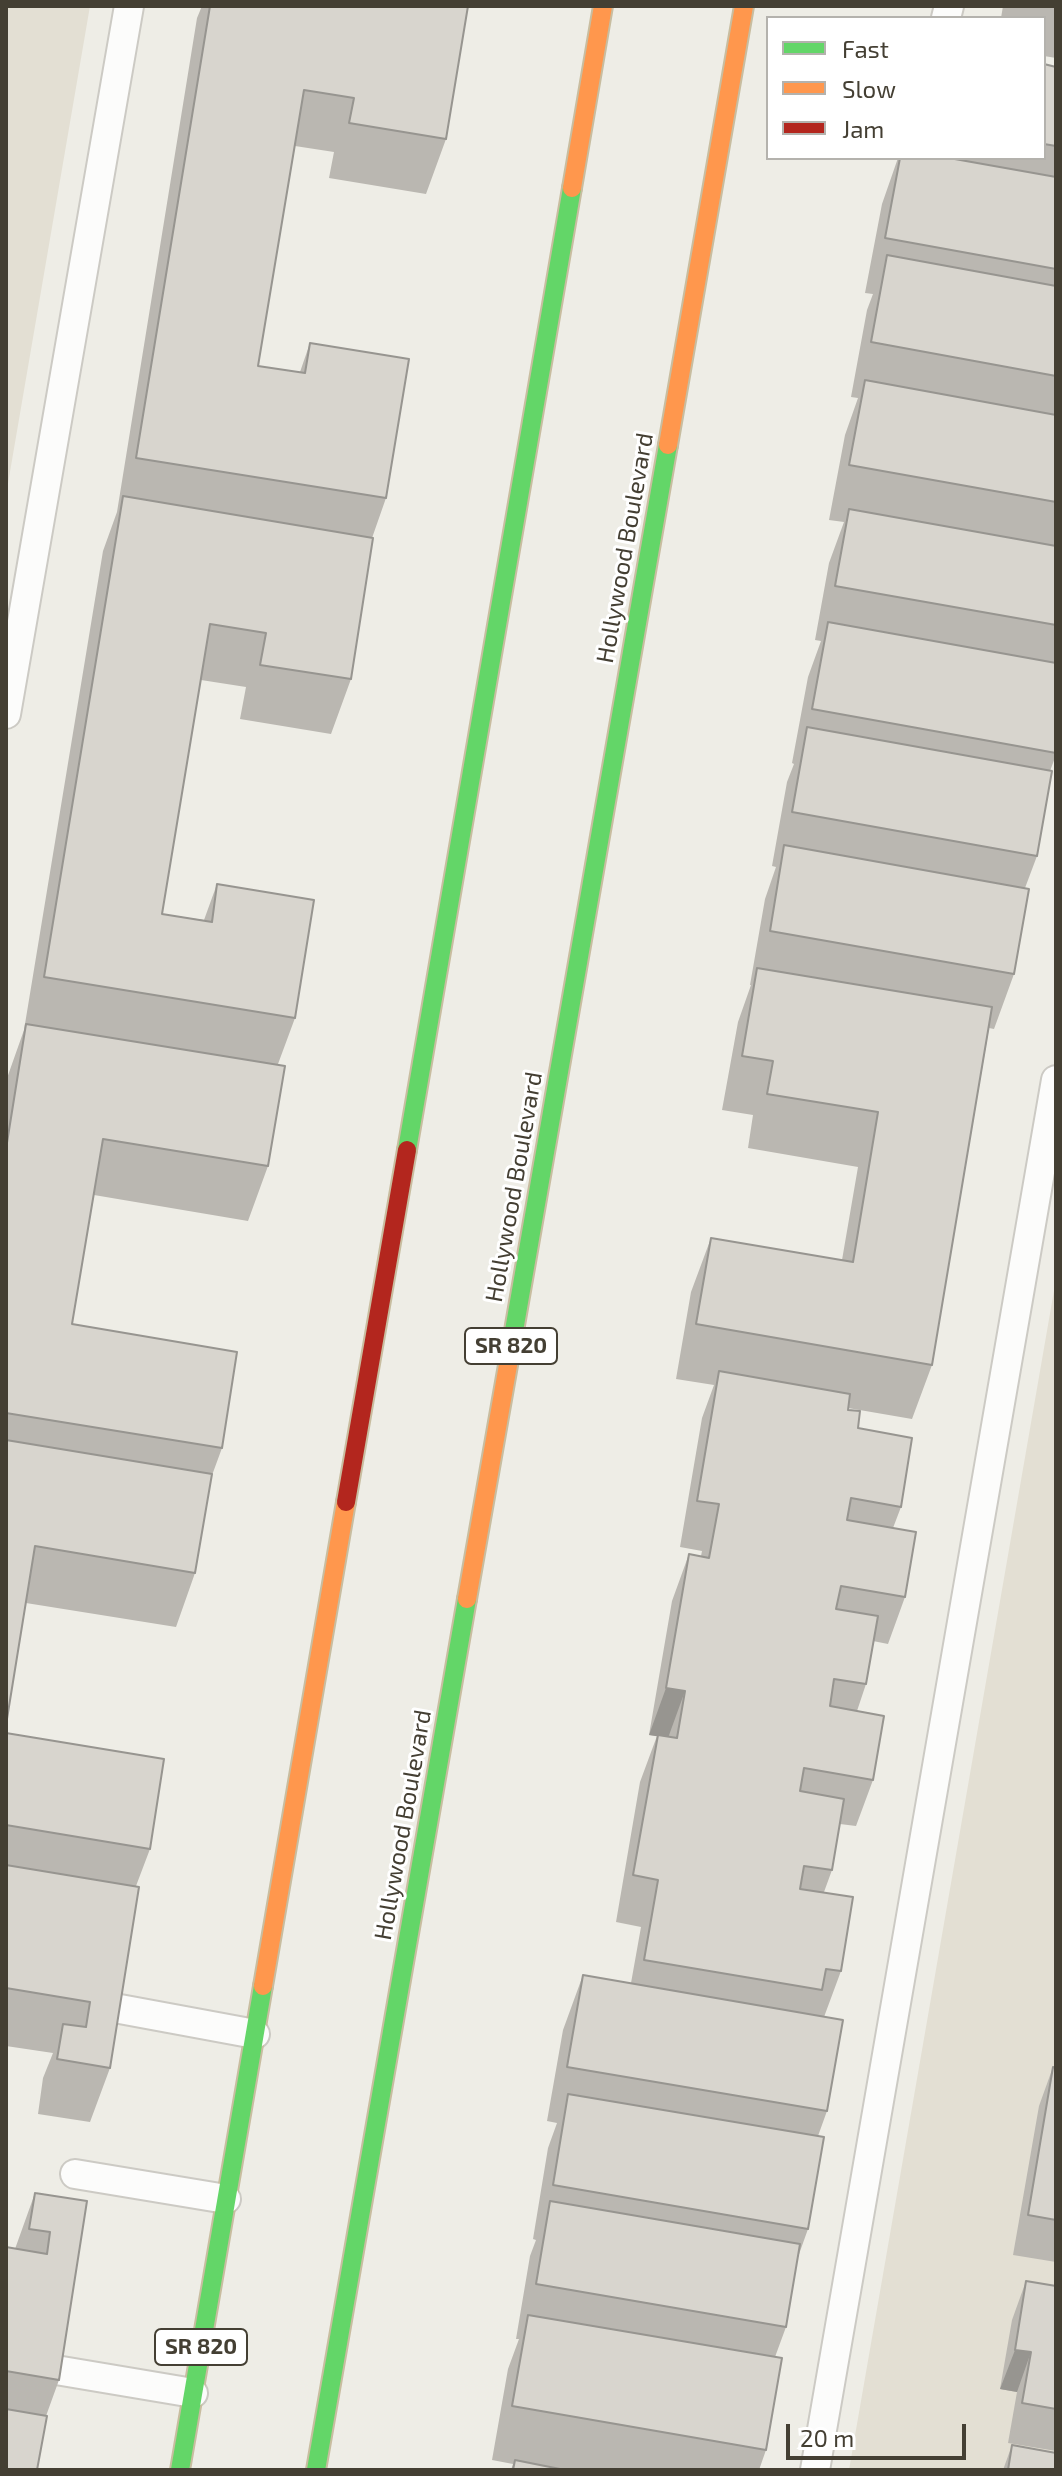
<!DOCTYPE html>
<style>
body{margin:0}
#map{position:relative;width:1062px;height:2476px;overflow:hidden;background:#eeede6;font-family:"Exo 2",sans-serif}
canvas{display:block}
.frame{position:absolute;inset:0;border:8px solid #443f33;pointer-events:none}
.legend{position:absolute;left:766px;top:16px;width:280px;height:144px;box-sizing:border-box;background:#fff;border:2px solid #b4b2ad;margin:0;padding:10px 14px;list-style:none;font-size:24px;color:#443f33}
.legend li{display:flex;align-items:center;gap:16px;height:40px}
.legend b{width:40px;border:2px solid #b4b2ad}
.scale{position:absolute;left:786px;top:2424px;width:180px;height:36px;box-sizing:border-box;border:4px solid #443f33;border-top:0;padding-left:10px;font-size:24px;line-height:28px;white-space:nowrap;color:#443f33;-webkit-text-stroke:6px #fff;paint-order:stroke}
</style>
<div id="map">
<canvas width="1062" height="2476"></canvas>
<div class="frame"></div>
<ul class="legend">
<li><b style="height:10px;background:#63d668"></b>Fast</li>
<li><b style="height:10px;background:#ff974d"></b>Slow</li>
<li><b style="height:10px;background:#b3261e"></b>Jam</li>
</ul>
<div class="scale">20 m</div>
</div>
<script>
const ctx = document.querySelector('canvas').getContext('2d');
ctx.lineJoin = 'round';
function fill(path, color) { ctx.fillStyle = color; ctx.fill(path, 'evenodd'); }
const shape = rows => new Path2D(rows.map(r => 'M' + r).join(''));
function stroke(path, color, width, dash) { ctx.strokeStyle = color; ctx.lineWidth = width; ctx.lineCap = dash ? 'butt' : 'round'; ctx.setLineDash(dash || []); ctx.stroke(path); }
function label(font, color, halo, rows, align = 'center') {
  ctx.font = font + ' "Exo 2",sans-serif'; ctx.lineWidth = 6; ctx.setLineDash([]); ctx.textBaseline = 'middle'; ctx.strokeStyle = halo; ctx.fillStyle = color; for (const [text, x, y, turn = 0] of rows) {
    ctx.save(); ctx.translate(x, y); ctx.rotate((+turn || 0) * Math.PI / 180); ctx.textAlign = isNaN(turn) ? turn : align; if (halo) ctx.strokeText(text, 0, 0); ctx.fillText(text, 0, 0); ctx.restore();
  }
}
const residential = shape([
 [6,6,90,6,6,495],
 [1056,1279,1056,2470,849,2470]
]);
const lane = shape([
 [946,18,949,6],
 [6,714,129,6],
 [109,2007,255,2034],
 [75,2174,226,2199],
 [50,2369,193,2393],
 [815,2470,1056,1080]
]);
const fast = shape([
 [407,1150,572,188],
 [511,1348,668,445],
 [180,2470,263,1986],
 [316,2470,467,1599]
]);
const slow = shape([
 [572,188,603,6],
 [668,445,744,6],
 [467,1599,511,1348],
 [263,1986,346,1502]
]);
const jam = shape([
 [346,1502,407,1150]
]);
const wall = shape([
 [202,6,468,6,446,139,426,194,329,178,334,152,295,146,258,366,300,372,310,343,386,498,372,538,351,679,331,734,240,719,246,687,201,680,162,914,204,920,217,884,295,1018,278,1064,268,1166,248,1221,94,1195,72,1324,222,1448,211,1478,195,1573,176,1627,26,1603,6,1725,6,1081,24,1030,103,551,117,512,197,18],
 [1003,6,1056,6,1056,58,1044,56,1044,18,1001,18],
 [1044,64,1056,67,1056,755,1050,771,1037,856,1025,888,1014,974,994,1029,989,1028,932,1365,912,1419,848,1408,858,1428,901,1507,893,1528,905,1597,888,1644,873,1641,866,1684,857,1711,873,1780,856,1826,840,1824,832,1870,824,1892,841,1971,824,2017,827,2111,818,2136,808,2229,798,2257,786,2327,775,2357,766,2450,759,2470,511,2470,513,2464,492,2460,508,2369,519,2339,516,2339,530,2256,536,2240,533,2239,548,2148,557,2123,547,2121,563,2030,583,1975,631,1983,641,1927,616,1922,640,1782,657,1736,649,1735,672,1601,689,1554,701,1556,702,1551,680,1547,702,1418,714,1385,676,1379,691,1292,711,1238,842,1260,858,1167,748,1148,753,1115,722,1110,738,1022,751,985,750,985,765,899,776,867,772,866,787,782,794,764,792,763,808,677,821,641,815,640,829,563,844,522,829,520,845,435,858,398,851,397,867,310,873,294,865,293,882,204,898,158,1044,158],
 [6,1733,150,1849,136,1886,110,2068,90,2122,38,2114,43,2078,53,2053,6,2046],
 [1053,2067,1056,2068,1056,2262,1013,2255,1039,2106],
 [35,2193,87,2201,59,2380,46,2416,6,2470,6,2247,15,2249],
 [1026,2281,1056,2286,1056,2451,1008,2443,1017,2392,1000,2389,1012,2320],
 [1012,2445,1056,2470,1003,2470]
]);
const shadedWall = shape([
 [666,1688,685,1691,668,1738,649,1735],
 [1015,2350,1031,2352,1017,2392,1000,2389]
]);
const building = shape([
 [210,6,468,6,446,139,349,123,354,98,304,90,258,366,305,373,310,343,409,359,386,498,136,458,210,6],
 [1044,64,1056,67,1056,146,1044,144,1044,64],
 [900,158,949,158,1056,177,1056,269,885,238,900,158],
 [887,255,1056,286,1056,376,871,342,887,255],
 [865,380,1056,415,1056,502,849,465,865,380],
 [123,496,373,538,351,679,260,665,266,633,210,624,162,914,212,922,217,884,314,900,295,1018,44,977,123,496],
 [849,509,1056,546,1056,625,835,586,849,509],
 [828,622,1056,663,1056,753,812,709,828,622],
 [807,727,1052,771,1037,856,792,812,807,727],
 [784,845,1029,889,1014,974,770,931,784,845],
 [757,968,992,1007,932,1365,696,1324,711,1238,853,1262,878,1112,767,1094,773,1061,742,1056,757,968],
 [26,1024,285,1066,268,1166,103,1139,72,1324,237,1352,222,1448,6,1413,6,1149,26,1024],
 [719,1371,850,1394,848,1410,860,1411,858,1428,912,1438,901,1507,851,1498,847,1520,916,1532,905,1597,841,1586,836,1609,878,1616,866,1684,834,1679,830,1706,884,1716,873,1780,804,1768,800,1791,844,1799,832,1870,804,1866,800,1889,853,1897,841,1971,826,1969,822,1990,644,1960,658,1880,633,1875,658,1735,677,1738,685,1691,666,1688,689,1554,709,1558,719,1504,697,1501,719,1371],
 [6,1440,212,1474,195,1573,35,1546,6,1725,6,1440],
 [6,1733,164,1759,150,1849,6,1825,6,1733],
 [6,1865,139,1887,110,2068,57,2059,63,2024,86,2027,90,2002,6,1988,6,1865],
 [583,1975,843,2020,827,2111,567,2067,583,1975],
 [1053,2067,1056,2068,1056,2220,1028,2215,1053,2067],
 [568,2094,824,2137,808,2229,553,2185,568,2094],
 [35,2193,87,2201,59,2380,6,2371,6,2247,47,2254,50,2232,29,2229,35,2193],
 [550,2201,800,2244,786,2327,536,2284,550,2201],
 [1026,2281,1056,2286,1056,2409,1022,2403,1031,2352,1015,2350,1026,2281],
 [528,2315,782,2358,766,2450,512,2406,528,2315],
 [6,2409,47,2416,37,2470,6,2470,6,2409],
 [1012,2445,1056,2453,1056,2470,1008,2470,1012,2445],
 [515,2460,565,2470,513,2470,515,2460]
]);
const shields = [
 [511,1346,92],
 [201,2347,92]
];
const shieldNames = [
 ["SR 820",511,1346],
 ["SR 820",201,2347]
];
const streetNames = [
 ["Hollywood Boulevard",625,548,-80],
 ["Hollywood Boulevard",514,1187,-80],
 ["Hollywood Boulevard",403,1825,-80]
];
fill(residential, '#e3dfd3');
stroke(lane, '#cccac4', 32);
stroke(fast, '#c8bda0', 22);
stroke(slow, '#c8bda0', 22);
stroke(jam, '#c8bda0', 22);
stroke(lane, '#fcfcfb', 28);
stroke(fast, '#63d668', 18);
stroke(slow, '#ff974d', 18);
stroke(jam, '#b3261e', 18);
fill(wall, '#bab7b1');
fill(shadedWall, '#979590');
fill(building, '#d8d5ce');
stroke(building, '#979590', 2);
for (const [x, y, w] of shields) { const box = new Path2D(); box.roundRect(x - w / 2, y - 18, w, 36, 6); ctx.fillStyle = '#fff'; ctx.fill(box); stroke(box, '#443f33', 2); }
label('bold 22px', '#443f33', null, shieldNames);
label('24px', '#443f33', '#fff', streetNames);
</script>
